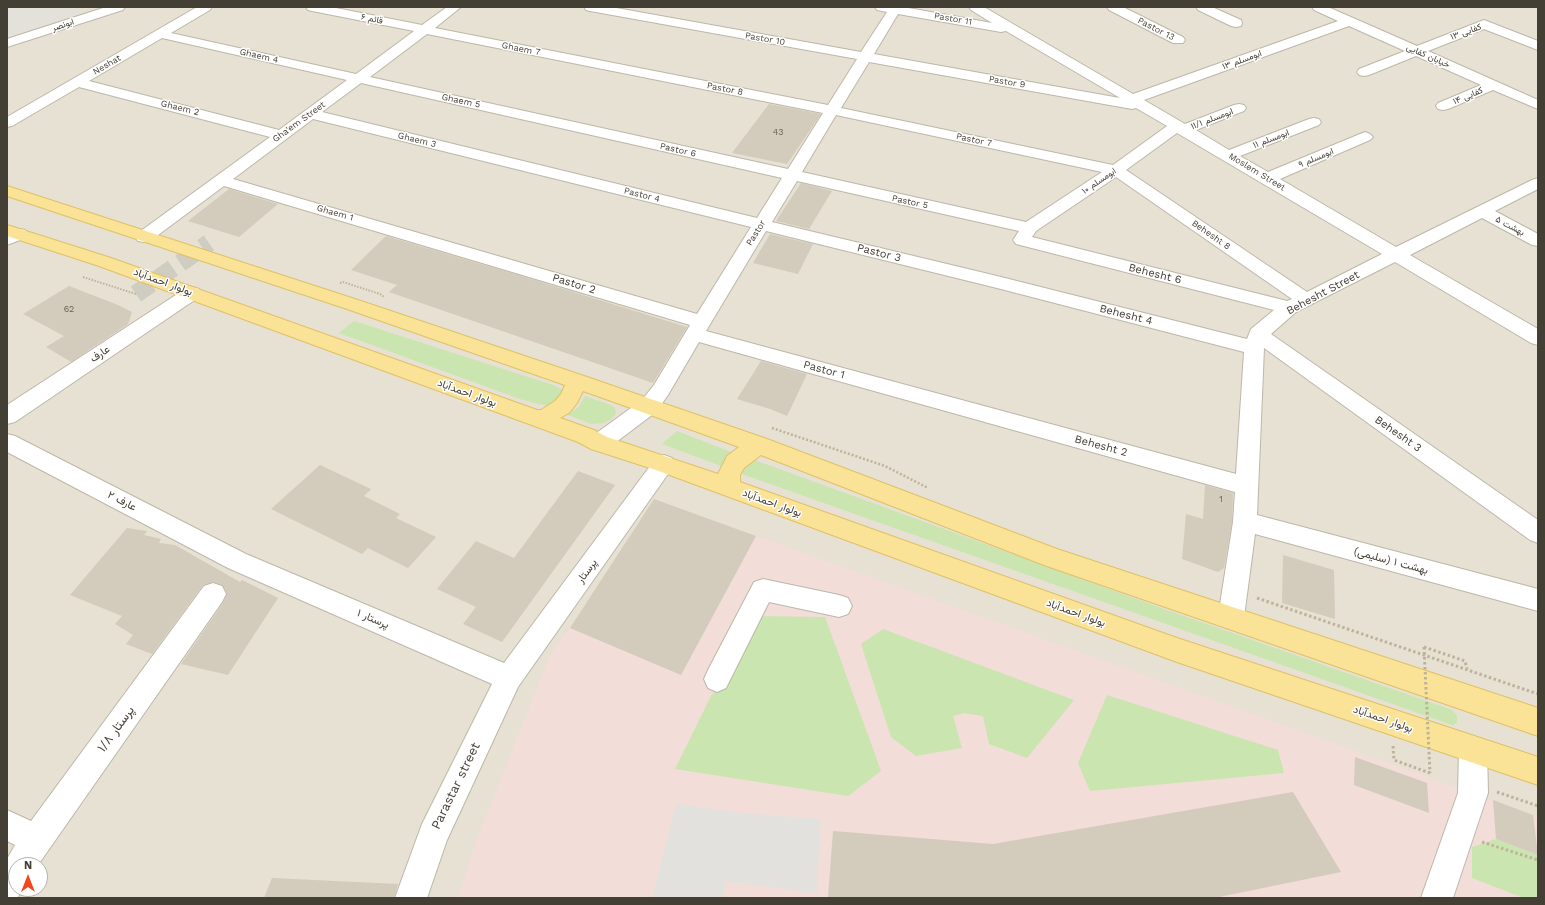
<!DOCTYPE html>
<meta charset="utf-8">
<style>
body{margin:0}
#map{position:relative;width:1545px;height:905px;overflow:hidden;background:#f2efe5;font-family:"Work Sans",sans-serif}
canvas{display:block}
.frame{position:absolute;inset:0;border:8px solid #443f35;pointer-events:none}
.north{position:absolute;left:8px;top:857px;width:40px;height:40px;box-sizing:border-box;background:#fff;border:1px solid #b4b2ae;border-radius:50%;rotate:0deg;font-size:11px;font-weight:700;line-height:16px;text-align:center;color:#443f35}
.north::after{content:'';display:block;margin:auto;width:14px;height:18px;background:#f2471c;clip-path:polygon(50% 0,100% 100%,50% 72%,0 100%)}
</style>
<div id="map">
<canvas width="1545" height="905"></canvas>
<div class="frame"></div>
<div class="north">N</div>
</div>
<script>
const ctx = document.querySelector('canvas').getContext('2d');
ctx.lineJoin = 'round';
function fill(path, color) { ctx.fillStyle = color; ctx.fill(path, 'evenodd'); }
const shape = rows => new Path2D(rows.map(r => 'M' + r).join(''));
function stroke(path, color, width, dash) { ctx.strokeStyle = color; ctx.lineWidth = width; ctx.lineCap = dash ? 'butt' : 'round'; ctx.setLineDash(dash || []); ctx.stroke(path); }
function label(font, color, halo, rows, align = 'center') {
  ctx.font = font + ' "Work Sans",Vazirmatn,sans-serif'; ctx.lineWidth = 3; ctx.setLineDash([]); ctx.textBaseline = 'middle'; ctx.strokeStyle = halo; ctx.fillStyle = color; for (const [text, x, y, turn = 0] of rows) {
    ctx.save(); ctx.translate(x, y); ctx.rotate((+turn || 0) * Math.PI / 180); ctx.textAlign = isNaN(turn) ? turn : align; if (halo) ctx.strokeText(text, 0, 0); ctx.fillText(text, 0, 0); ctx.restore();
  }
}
const residential = shape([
 [7,7,1538,7,1538,898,7,898],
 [16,865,40,865,40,889,16,889]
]);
const industrial = shape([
 [7,7,74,7,85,13,7,38]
]);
const medical = shape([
 [654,499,1473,793,1538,817,1538,898,458,898,473,849,550,655,570,628]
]);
const green = shape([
 [354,321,553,385,565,391,551,406,538,404,520,399,339,333],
 [585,396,611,405,615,408,616,414,611,419,604,423,591,424,566,414,578,408],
 [677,431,736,454,727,468,662,444],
 [749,458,1161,608,1452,710,1457,716,1457,723,1452,725,739,473],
 [756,616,825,617,881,771,848,796,675,769,712,694,723,686],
 [883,629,1074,700,1027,758,989,744,983,716,964,713,953,716,962,748,916,756,891,737,861,644],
 [1107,695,1278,750,1284,773,1090,791,1078,763],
 [1496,839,1538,855,1538,898,1524,898,1472,878,1472,847]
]);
const parking = shape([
 [676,804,744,813,821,819,817,893,725,881,724,898,652,898]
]);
const building = shape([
 [769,104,821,114,787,164,732,153],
 [801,183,832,191,809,229,776,221],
 [229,189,278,204,239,237,188,221],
 [770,234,813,244,798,274,753,263],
 [386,236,518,275,687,327,653,383,389,292,397,285,351,270],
 [69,286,118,305,132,312,128,324,71,362,46,347,64,336,23,314],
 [761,361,807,374,787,416,770,409,737,399],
 [320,465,371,489,364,496,400,514,396,518,436,537,408,568,368,548,362,554,271,509],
 [578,471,615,485,502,642,463,624,476,607,437,589,476,541,514,558],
 [1205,485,1233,493,1232,522,1224,568,1218,572,1182,559,1186,514,1203,519],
 [654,499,756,536,681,675,570,628],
 [127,528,147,531,144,535,161,539,159,543,175,545,240,582,242,580,278,598,228,675,181,664,223,603,227,593,222,585,213,582,203,585,152,654,126,644,133,635,115,624,122,616,70,595],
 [1283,555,1334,570,1335,619,1282,603],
 [1355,757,1427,783,1429,813,1354,785],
 [1293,792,1341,872,1214,898,828,898,833,831,993,844],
 [1493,800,1533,815,1538,855,1496,839],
 [272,878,398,884,394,898,264,898]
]);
const minorTunnel = shape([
 [136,294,209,243]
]);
const pathFar2 = shape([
 [83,277,136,294],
 [340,283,343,282,380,294,384,297]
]);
const pathFar1 = shape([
 [772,428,885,466,928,488]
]);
const path = shape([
 [1257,598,1538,694],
 [1424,647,1465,661,1467,669],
 [1393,746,1394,760,1430,773],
 [1497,792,1538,806],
 [1482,842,1538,860]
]);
const minor = shape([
 [106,7,125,7,123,10,7,47,7,39,106,7],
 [197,7,212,7,210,10,171,33,356,74,414,31,312,11,308,10,306,7,331,7,422,25,447,7,461,7,435,28,828,105,857,59,590,11,586,10,584,7,611,7,861,52,887,12,877,10,875,7,903,7,992,23,971,10,969,7,984,7,1133,94,1338,21,1314,10,1312,7,1328,7,1417,46,1484,20,1538,41,1538,50,1484,29,1428,51,1538,100,1538,109,1493,90,1448,109,1443,110,1438,109,1436,106,1438,103,1481,85,1416,56,1369,75,1364,76,1359,75,1357,72,1359,69,1405,51,1349,26,1144,100,1185,124,1234,105,1239,104,1244,105,1246,108,1244,111,1196,130,1229,150,1309,119,1314,118,1319,119,1321,122,1319,125,1240,156,1268,172,1360,134,1365,132,1370,134,1373,137,1370,140,1280,179,1396,247,1532,180,1538,178,1538,189,1495,211,1538,234,1538,246,1532,245,1482,218,1410,255,1538,329,1538,345,1531,343,1395,262,1296,312,1271,334,1538,520,1538,543,1530,540,1264,348,1257,515,1538,589,1538,611,1255,534,1244,617,1240,625,1231,628,1222,625,1218,617,1233,522,1235,492,699,342,668,395,656,412,607,449,599,451,591,449,588,443,591,437,642,400,654,385,690,325,224,186,150,241,144,242,138,241,135,237,138,233,270,137,79,87,12,126,7,127,7,117,197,7],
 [898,14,1001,32,1006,31,1120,98,874,54,898,14],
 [427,34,823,113,788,169,370,77,427,34],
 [162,38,347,80,279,130,89,81,162,38],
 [869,62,1132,109,1136,108,1167,126,1113,165,841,108,869,62],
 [361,83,782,178,757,218,322,112,361,83],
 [836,115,1102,172,1026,222,802,172,836,115],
 [313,119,751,227,697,314,233,179,313,119],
 [1177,133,1382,254,1307,292,1126,170,1177,133],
 [1116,177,1292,299,1287,301,1032,237,1036,231,1116,177],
 [797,181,1019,231,1013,240,1016,244,1274,310,1251,329,1247,339,997,276,772,222,797,181],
 [766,231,997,288,1244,352,1236,474,706,331,766,231],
 [1107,7,1123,7,1183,37,1185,40,1183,43,1173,43,1109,10,1107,7],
 [1196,7,1212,7,1241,20,1242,23,1241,26,1236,27,1231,26,1198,10,1196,7],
 [19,229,25,230,28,234,25,238,7,245,7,233,19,229],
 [192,287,199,289,201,293,199,297,15,422,7,424,7,405,185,289,192,287],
 [7,434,15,436,246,554,504,663,656,458,664,455,672,458,675,464,518,687,447,840,427,898,395,898,422,824,492,684,228,568,7,452,7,434],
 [763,579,839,595,848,598,852,606,848,614,839,617,769,602,726,688,717,692,708,688,704,679,708,670,754,582,763,579],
 [213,583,222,586,226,594,222,602,38,865,16,865,16,889,23,889,18,897,7,898,7,859,15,845,7,841,7,810,31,821,204,586,213,583],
 [1473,736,1483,740,1487,750,1488,793,1453,898,1421,898,1458,793,1459,750,1463,740,1473,736]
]);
const major = shape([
 [7,186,361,301,584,376,767,439,1057,549,1538,708,1538,736,1044,565,761,455,744,468,740,475,740,482,1177,638,1538,757,1538,785,1177,662,656,470,591,449,578,442,99,266,7,236,7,225,111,258,537,410,541,410,555,401,561,394,565,385,347,309,7,196,7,186],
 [583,391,642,412,739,447,727,456,718,474,607,437,594,430,560,418,569,413,577,403,583,391]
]);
const pathBridge = shape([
 [1424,647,1430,773]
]);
const farStreetnames = [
 ["قائم ۶",372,19,12],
 ["Pastor 11",953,19,10],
 ["ابونصر",63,25,-18],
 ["Pastor 13",1156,29,27],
 ["کفایی ۱۳",1466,32,-20],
 ["Pastor 10",765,39,10],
 ["Ghaem 7",521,49,11],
 ["Ghaem 4",259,56,13],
 ["خیابان کفایی",1428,56,24],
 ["ابومسلم ۱۳",1242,60,-20],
 ["Neshat",107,65,-30],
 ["Pastor 9",1007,82,10],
 ["Pastor 8",725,89,11],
 ["کفایی ۱۴",1468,96,-23],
 ["Ghaem 5",461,101,12],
 ["Ghaem 2",180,108,14],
 ["ابومسلم ۱۱/۱",1212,119,-21],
 ["Gha'em Street",299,122,-36],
 ["ابومسلم ۱۱",1271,139,-21],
 ["Ghaem 3",417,140,14],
 ["Pastor 7",974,140,12],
 ["Pastor 6",678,150,13],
 ["ابومسلم ۹",1316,158,-23],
 ["Moslem Street",1257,172,31],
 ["ابومسلم ۱۰",1099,181,-34],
 ["Pastor 4",642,195,14],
 ["Pastor 5",910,202,12],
 ["Ghaem 1",335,213,16],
 ["بهشت ۵",1510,226,28],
 ["Pastor",756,233,-58],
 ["Behesht 8",1211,235,35]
];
const numberNames = [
 ["43",778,132],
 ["62",69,309],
 ["1",1221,499]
];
const streetNames = [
 ["Pastor 3",879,253,14],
 ["Behesht 6",1155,274,14],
 ["بولوار احمدآباد",163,282,20],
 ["Pastor 2",574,284,17],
 ["Behesht Street",1323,293,-28],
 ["Behesht 4",1126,315,14],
 ["عارف",100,354,-34],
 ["Pastor 1",824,370,15],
 ["بولوار احمدآباد",467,393,20],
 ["Behesht 3",1398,434,35],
 ["Behesht 2",1101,446,15],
 ["عارف ۲",122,501,27],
 ["بولوار احمدآباد",772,503,20],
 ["بهشت ۱ (سلیمی)",1391,561,15],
 ["پرستار",587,571,-54],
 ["بولوار احمدآباد",1076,613,20],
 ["پرستار ۱",373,619,23],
 ["بولوار احمدآباد",1383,719,19]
];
const nearStreetnames = [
 ["پرستار ۱/۸",116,729,-54],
 ["Parastar street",456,786,-64]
];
fill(residential, '#e6e1d3');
fill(industrial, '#e4e0da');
fill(medical, '#f2ddd9');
fill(green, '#cae5af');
fill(parking, '#e3e1dd');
fill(building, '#d3cbbb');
stroke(minorTunnel, '#cfccc2', 18, [18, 9]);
stroke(minor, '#bdb7a8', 2);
stroke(major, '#dfc166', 2);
stroke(pathFar2, '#beb39a', 2, [1.5, 1.5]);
stroke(pathFar1, '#beb39a', 2.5, [2, 2]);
stroke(path, '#beb39a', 3, [2.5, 2.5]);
fill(minor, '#fff');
fill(major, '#fae396');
stroke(pathBridge, '#beb39a', 3, [2.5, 2.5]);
label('9px', '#443f35', '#fff', farStreetnames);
label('9px', '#686256', null, numberNames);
label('11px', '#443f35', '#fff', streetNames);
label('13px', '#443f35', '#fff', nearStreetnames);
</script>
